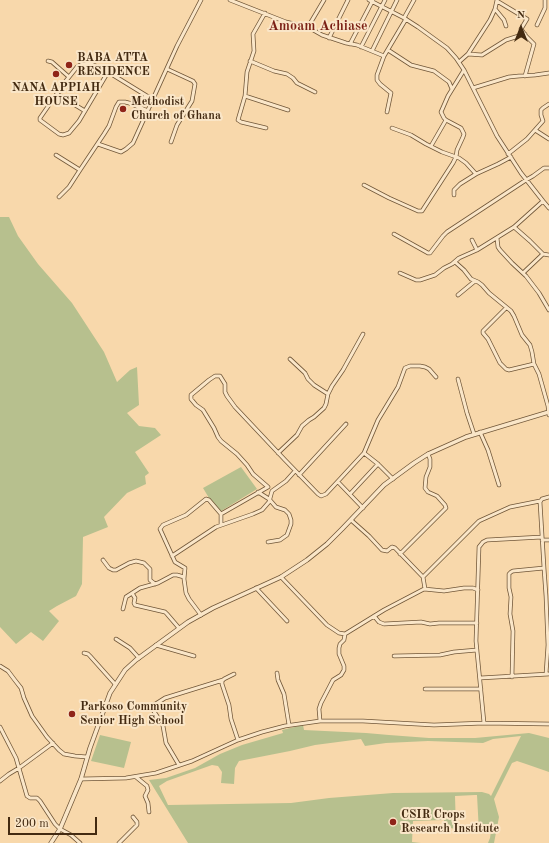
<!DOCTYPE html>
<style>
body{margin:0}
#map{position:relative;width:549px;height:843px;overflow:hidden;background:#f8d8ab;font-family:"Old Standard TT",serif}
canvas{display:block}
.north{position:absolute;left:501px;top:8px;width:40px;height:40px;-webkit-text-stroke:3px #fae6c8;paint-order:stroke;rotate:0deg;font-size:11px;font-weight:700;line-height:16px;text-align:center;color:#432a11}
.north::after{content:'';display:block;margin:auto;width:14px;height:18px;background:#432a11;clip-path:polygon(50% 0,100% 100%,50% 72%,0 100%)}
.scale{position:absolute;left:8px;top:817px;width:89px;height:18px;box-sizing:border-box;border:2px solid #432a11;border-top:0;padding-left:5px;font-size:12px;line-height:14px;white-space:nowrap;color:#432a11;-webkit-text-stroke:3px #fae6c8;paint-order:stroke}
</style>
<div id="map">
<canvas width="549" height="843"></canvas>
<div class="north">N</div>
<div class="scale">200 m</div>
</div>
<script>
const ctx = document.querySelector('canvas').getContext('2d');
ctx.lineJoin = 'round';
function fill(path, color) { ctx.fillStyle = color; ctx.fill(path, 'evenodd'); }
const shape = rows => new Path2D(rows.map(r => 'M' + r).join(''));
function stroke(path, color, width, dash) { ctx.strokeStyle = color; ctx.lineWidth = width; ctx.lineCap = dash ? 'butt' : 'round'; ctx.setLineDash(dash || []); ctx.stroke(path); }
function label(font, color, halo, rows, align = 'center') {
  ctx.font = font + ' "Old Standard TT",serif'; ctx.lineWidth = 4; ctx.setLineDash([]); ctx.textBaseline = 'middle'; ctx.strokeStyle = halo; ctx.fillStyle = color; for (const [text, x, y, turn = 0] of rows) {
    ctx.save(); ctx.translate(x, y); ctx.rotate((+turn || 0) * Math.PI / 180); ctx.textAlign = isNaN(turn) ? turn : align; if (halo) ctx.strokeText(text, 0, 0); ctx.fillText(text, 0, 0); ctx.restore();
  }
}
const green = shape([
 [0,217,9,217,18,236,38,264,72,303,104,352,117,382,130,370,137,367,139,405,127,413,139,426,155,428,161,435,135,452,149,473,145,476,146,484,127,493,104,517,108,527,83,537,82,584,76,596,57,606,49,611,59,621,43,641,31,632,16,644,0,627],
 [241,467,257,489,218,513,203,488],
 [303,725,304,730,366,733,389,735,429,738,475,738,529,733,549,738,549,772,526,764,517,761,512,763,494,799,497,810,499,817,494,843,488,843,490,838,491,831,479,832,477,795,475,795,455,796,456,829,444,827,444,820,413,821,412,842,421,843,188,843,149,780,166,778,195,768,220,754,242,745,283,733,282,730],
 [521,736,491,796,489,794,482,792,393,793,329,798,291,803,168,805,159,786,167,781,212,765,218,766,222,772,221,783,234,784,235,768,239,761,290,751,315,745,361,739,365,746,386,743,428,741,483,743,493,739],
 [100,735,131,742,124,768,91,761]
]);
const minor = shape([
 [230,0,286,22,308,27,322,35,346,43,357,45,384,56],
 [369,0,404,18,418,27,447,48,456,58,464,70,497,136,521,173,543,201,549,208],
 [497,1,527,19,521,29,526,36,534,44,525,76],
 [495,9,504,20,506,26],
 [265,13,253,34,254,51,247,72,245,96,238,120,241,122,266,128],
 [404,18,414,0],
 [537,25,545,8,545,0],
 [308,27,324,0],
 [329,38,348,0],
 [350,44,373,0],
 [361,47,385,0],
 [388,50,411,65,434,71,449,82,452,89],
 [372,51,397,0],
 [468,54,482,55,506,40,525,34],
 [48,61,52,62,69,77],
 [250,61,274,71,287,74,293,78,297,83,315,92],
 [459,62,468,54,490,20,495,9,497,0],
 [167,69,193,81,195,84,192,101,177,125,171,142],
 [108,72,79,121,69,133,63,135,59,134,40,120,40,118,65,82,77,67,82,64,91,64,96,66,108,72,147,96,154,99],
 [473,88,509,77,519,76,535,75,549,73],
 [57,94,85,111],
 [245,96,288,110],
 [132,104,147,96],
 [387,112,391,93,380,84,377,80,377,75,384,56,406,19],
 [392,128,411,135,426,144,442,152,459,158,466,163,476,174],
 [535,130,549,139],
 [98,144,121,152,126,149,133,143,177,46,201,0],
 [431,146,446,120],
 [508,154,527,139,543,121,541,115,541,110,543,108,549,104],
 [56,155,80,170,104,134,109,126,116,107,119,102,125,102,129,103,148,111],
 [364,185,389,198,418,211,422,211,453,163,456,157,457,150,463,137,464,134,461,128,446,120,444,118,441,112,448,96,464,70],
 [454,195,454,190,460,184,476,174,498,164,511,157],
 [59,197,69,187,80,170],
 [514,227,530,241,543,254,549,255],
 [394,234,428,253,430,253,443,236,447,232,526,180,533,176,544,168,549,168],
 [497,238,498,247,500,250,512,263,526,276,539,293,549,310],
 [477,250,514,227,543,201],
 [455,262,464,270,471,279,478,282,482,285,489,293,511,311,514,316,522,335,530,345,532,352,534,364,539,374,548,406,549,415],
 [400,273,416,280,420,280,435,275,444,268,452,264,459,258,477,250,472,240],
 [523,273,543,254],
 [458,295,475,281],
 [506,308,483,331,483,333,488,339,500,363,506,369,509,370,534,364],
 [290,359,305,373,308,379,314,385,328,394],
 [458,379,467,413,474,434],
 [480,432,488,450,499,485],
 [278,453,297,435,302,426,309,420,314,417,324,408,326,404,328,394,332,386,343,370,363,334],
 [364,453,378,464,393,479],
 [299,475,346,424],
 [338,482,363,508],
 [268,487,253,474,247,465,237,454,221,441,218,437,214,428,203,410,196,405,191,399,191,395,209,380,215,376,220,376,225,384,225,392,227,396,235,407,285,460,318,494,321,496,326,494,340,479,364,453,378,420,398,387,405,368,410,366,420,366,425,367,429,369,436,377],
 [258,492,269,499,276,507,285,510,289,514,291,520,291,524,287,535,280,540,268,542],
 [350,494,378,464],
 [221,514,268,487],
 [351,520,369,536,382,550,387,551,392,547,395,548,423,577,425,589],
 [542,540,549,540],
 [400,554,446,508,445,505,437,496,428,492,425,488,426,477,430,467,430,459,428,454],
 [172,556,216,527,253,514,262,510,269,502,272,491,286,481,295,471],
 [103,560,109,568,113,570,116,570,129,563,136,561,144,563,150,569,150,580,155,584],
 [281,577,327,625,339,633,345,634,384,610,424,589,444,591,464,588,473,588,478,590],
 [423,577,479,521,510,507,540,501],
 [256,588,287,621],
 [132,593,135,598,134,603,135,605,165,612,167,614,179,628],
 [123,609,126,597,140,588,158,583,173,575,177,575,184,577],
 [201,615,189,599,186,593,184,579,185,568,175,562,160,529,163,525,186,515,206,499,209,500,221,514,221,525],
 [374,616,379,622,384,624,421,622,430,624,439,623,477,623],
 [116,639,130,648,139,658],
 [156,645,194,656],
 [84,653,88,654,90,656,115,684],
 [394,656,440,655,454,652,477,650],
 [0,666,8,671,14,679,21,688,24,698,32,716,47,737,59,750,64,754,75,756,87,757],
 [277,673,278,680,284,694,289,725],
 [234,674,224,679,222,681,222,684,229,705,231,719,238,740],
 [546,674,548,645,546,596,544,568,540,502,542,499,549,497],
 [512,677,513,631,510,614,511,597,509,588,509,574,511,572,513,571,544,568],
 [480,678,549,674],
 [425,689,481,689],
 [320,721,319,709,321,703,333,680,341,675,344,670,344,666,339,654,339,648,340,644,344,640,345,634],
 [484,723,476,641,479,547,483,542,487,540,542,537],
 [0,727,16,758,27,796,30,798,37,798,40,801,55,824,60,829,71,835,80,843],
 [179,765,166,743,163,726,159,719,153,710,152,707,154,705,165,698,223,680],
 [136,777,147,786,148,790,145,796,148,803,149,812],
 [81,779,126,778,156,773,192,761,238,740,262,732,285,726,320,721,363,721,434,725,484,723,549,724],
 [0,781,9,774,19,768,53,743],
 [119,843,137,825,137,822,133,817]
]);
const tertiary = shape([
 [51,843,60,829,81,779,90,748,110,693,125,670,136,660,188,622,213,608,281,577,307,560,327,544,342,529,384,485,414,463,428,454,466,437,549,412]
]);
const markers = [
 [69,65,4,"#8f2418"],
 [56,74,4,"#8f2418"],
 [123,109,4,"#8f2418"],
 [72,714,4,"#8f2418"],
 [393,822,4,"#8f2418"]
];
const poiNames = [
 ["BABA ATTA",77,58],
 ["RESIDENCE",77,72],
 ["NANA APPIAH",56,88,"center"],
 ["HOUSE",56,102,"center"],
 ["Methodist",131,102],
 ["Church of Ghana",131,116],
 ["Parkoso Community",80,707],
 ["Senior High School",80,721],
 ["CSIR Crops",401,815],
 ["Research Institute",401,829]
];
const quarterNames = [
 ["Amoam Achiase",318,26]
];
fill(green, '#b7c08e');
stroke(minor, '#705638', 4.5);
stroke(tertiary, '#705638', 5);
stroke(minor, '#fae6c8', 3);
stroke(tertiary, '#fae6c8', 3.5);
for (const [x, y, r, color] of markers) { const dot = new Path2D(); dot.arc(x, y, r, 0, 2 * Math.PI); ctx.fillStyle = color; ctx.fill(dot); stroke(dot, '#fae6c8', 1.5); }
label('bold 12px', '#432a11', '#fae6c8', poiNames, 'left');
label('bold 14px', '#7a1f14', '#fae6c8', quarterNames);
</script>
